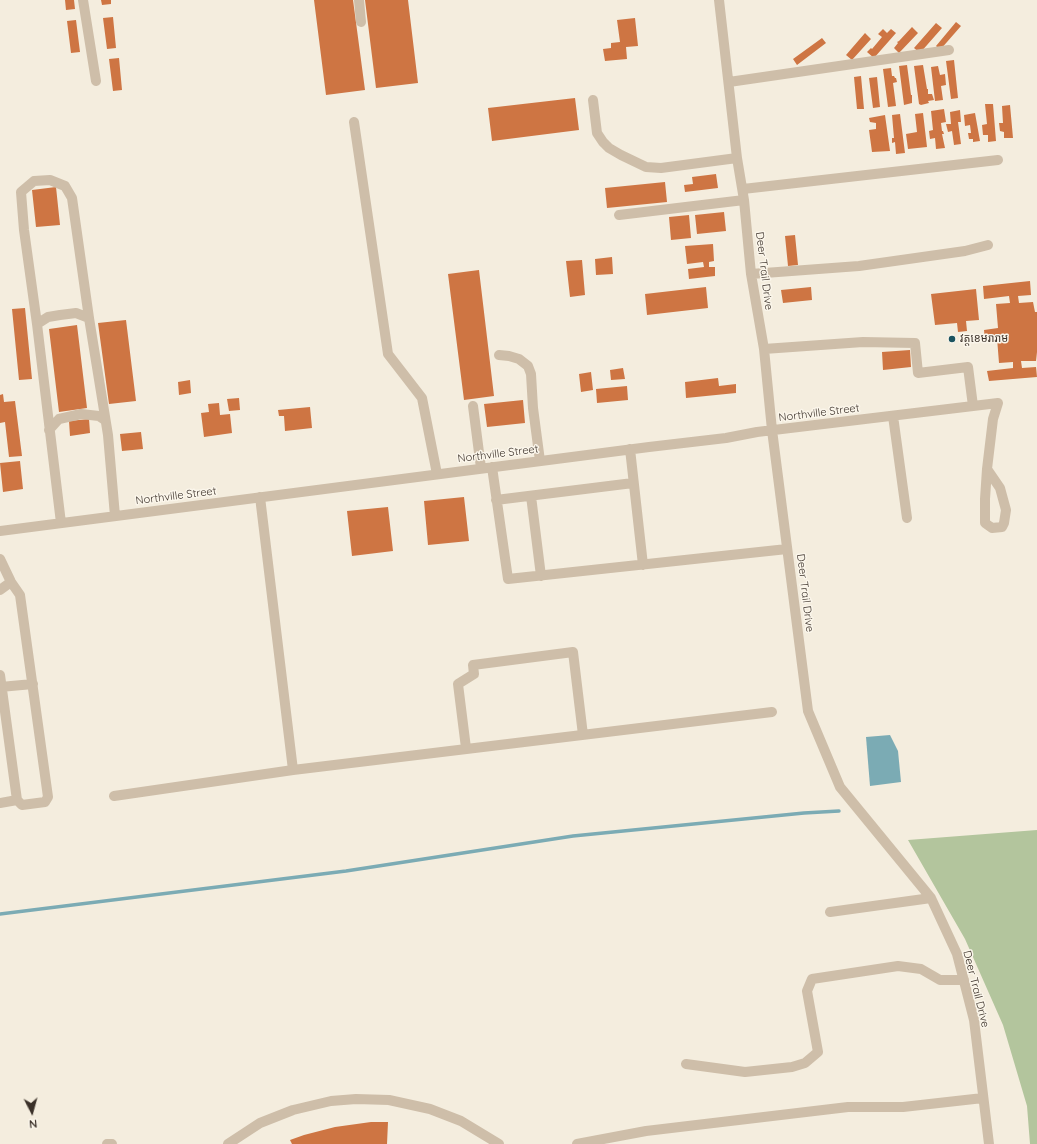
<!DOCTYPE html>
<meta charset="utf-8">
<style>
body{margin:0}
#map{position:relative;width:1037px;height:1144px;overflow:hidden;background:#f4edde;font-family:Quicksand,sans-serif}
canvas{display:block}
.north{position:absolute;left:12px;top:1092px;width:40px;height:40px;-webkit-text-stroke:3px #fbf6eb;paint-order:stroke;rotate:174deg;font-size:11px;font-weight:700;line-height:16px;text-align:center;color:#3b3129}
.north::after{content:'';display:block;margin:auto;width:14px;height:18px;background:#3b3129;clip-path:polygon(50% 0,100% 100%,50% 72%,0 100%)}
</style>
<div id="map">
<canvas width="1037" height="1144"></canvas>
<div class="north">N</div>
</div>
<script>
const ctx = document.querySelector('canvas').getContext('2d');
ctx.lineJoin = 'round';
function fill(path, color) { ctx.fillStyle = color; ctx.fill(path, 'evenodd'); }
const shape = rows => new Path2D(rows.map(r => 'M' + r).join(''));
function stroke(path, color, width, dash) { ctx.strokeStyle = color; ctx.lineWidth = width; ctx.lineCap = dash ? 'butt' : 'round'; ctx.setLineDash(dash || []); ctx.stroke(path); }
function label(font, color, halo, rows, align = 'center') {
  ctx.font = font + ' Quicksand,"Noto Sans Khmer",sans-serif'; ctx.lineWidth = 3; ctx.setLineDash([]); ctx.textBaseline = 'middle'; ctx.strokeStyle = halo; ctx.fillStyle = color; for (const [text, x, y, turn = 0] of rows) {
    ctx.save(); ctx.translate(x, y); ctx.rotate((+turn || 0) * Math.PI / 180); ctx.textAlign = isNaN(turn) ? turn : align; if (halo) ctx.strokeText(text, 0, 0); ctx.fillText(text, 0, 0); ctx.restore();
  }
}
const green = shape([
 [1037,830,1037,1144,1030,1144,1027,1106,1003,1025,965,939,908,840]
]);
const water = shape([
 [890,735,898,751,901,782,870,786,866,737]
]);
const stream = shape([
 [0,914,346,871,573,836,804,813,839,811]
]);
const building = shape([
 [65,0,74,0,75,9,66,10],
 [101,0,111,0,111,4,102,5],
 [314,0,353,0,365,90,326,95],
 [365,0,408,0,418,83,376,88],
 [113,17,116,48,107,49,103,18],
 [635,18,638,46,626,47,627,59,605,61,603,49,611,48,611,43,620,42,617,20],
 [76,20,80,52,71,53,67,21],
 [956,22,961,26,940,50,936,46],
 [936,23,942,28,920,53,914,48],
 [912,27,918,33,899,53,894,48,898,43,897,42,899,41],
 [883,29,887,33,891,29,896,33,874,58,867,52,871,48,872,49,882,37,878,34],
 [865,33,871,39,852,60,846,55],
 [822,38,826,43,797,65,793,59],
 [119,58,122,90,113,91,109,59],
 [954,60,958,98,951,99,946,61],
 [907,65,911,95,912,95,912,103,904,105,899,66],
 [923,65,927,89,928,89,928,94,932,94,934,100,928,101,929,103,921,105,919,104,914,66],
 [938,66,940,75,945,74,946,85,941,86,943,100,935,101,931,67],
 [891,68,892,76,894,76,895,78,896,78,897,82,893,83,896,106,888,107,883,69],
 [861,76,864,109,857,109,854,77],
 [877,77,880,107,873,108,869,78],
 [575,98,579,130,492,141,488,108],
 [985,104,993,104,996,141,988,142,988,135,983,135,982,125,987,124],
 [1010,105,1013,138,1004,138,1004,132,1000,131,999,123,1003,123,1002,106],
 [944,109,946,122,941,123,942,131,943,131,944,134,942,134,945,148,936,149,935,138,930,139,929,131,933,130,931,111],
 [960,110,961,122,958,122,961,144,954,145,952,131,948,132,946,124,951,124,950,112],
 [923,113,927,147,908,149,906,134,917,132,915,114],
 [975,113,980,141,973,142,973,139,969,139,968,133,971,133,970,125,965,126,964,115],
 [900,114,905,153,896,154,895,142,892,143,892,138,894,138,892,115],
 [885,115,890,151,872,152,869,130,876,129,876,123,870,122,869,118],
 [716,174,718,188,685,192,684,185,693,184,692,177],
 [665,182,667,202,607,208,605,188],
 [56,187,60,225,36,227,32,190],
 [724,212,726,231,697,234,695,215],
 [689,215,691,238,671,240,669,217],
 [795,235,798,265,788,266,785,236],
 [713,244,714,261,709,262,709,267,715,267,715,276,689,279,688,269,704,267,703,262,687,264,685,246],
 [612,257,613,274,596,275,595,259],
 [582,260,585,295,570,297,566,261],
 [479,270,494,396,464,400,448,274],
 [1030,281,1031,295,1018,296,1019,303,1033,302,1035,312,1037,312,1037,352,1036,361,1021,361,1022,368,1036,367,1037,377,989,381,987,371,1013,368,1013,362,999,363,997,338,985,340,984,330,998,328,996,304,1010,303,1009,296,984,299,983,286],
 [706,287,708,308,647,315,645,294],
 [811,287,812,300,783,303,781,290],
 [976,289,979,320,966,321,967,331,958,332,957,323,935,325,931,294],
 [25,308,32,379,19,380,12,309],
 [126,320,136,401,109,404,98,323],
 [77,325,87,408,59,412,49,329],
 [910,350,911,367,883,370,882,352],
 [623,368,625,379,611,380,610,370],
 [591,372,593,390,581,392,579,374],
 [718,378,719,386,736,384,736,393,686,398,685,382],
 [190,380,191,393,179,395,178,382],
 [627,386,628,400,597,403,596,389],
 [3,394,4,402,15,401,22,456,9,457,5,422,0,423,0,395],
 [239,398,240,410,229,411,227,399],
 [523,400,525,423,487,427,484,404],
 [219,403,220,415,230,414,232,433,204,437,201,413,209,412,208,404],
 [310,407,312,428,285,431,284,416,279,416,278,410],
 [89,419,90,433,70,436,69,421],
 [141,432,143,449,122,451,120,434],
 [20,461,23,489,3,492,0,463],
 [464,497,469,541,428,545,424,501],
 [388,507,393,551,352,556,347,511],
 [371,1122,388,1122,387,1144,292,1144,290,1140,304,1135,335,1127]
]);
const minor = shape([
 [83,0,96,81],
 [359,0,361,22],
 [719,0,737,158,744,200,751,274,764,349,772,430,808,711,840,787,931,898,957,954,974,1020,989,1144],
 [729,82,949,50],
 [593,100,597,133,603,142,609,148,621,155,646,167,661,168,737,158],
 [354,122,388,354,422,398,437,474],
 [743,189,998,160],
 [619,215,744,200],
 [751,274,859,266,965,251,988,245],
 [37,324,24,230,21,192,34,181,50,180,65,186,72,198,89,318],
 [764,349,863,342,915,343,918,373,968,367,973,406],
 [499,355,509,356,519,359,528,366,531,374,533,408,540,461],
 [473,406,481,468],
 [893,416,907,518],
 [49,430,59,419,81,414,99,416,105,420],
 [630,449,643,565],
 [492,467,508,579,787,549],
 [531,496,541,576],
 [260,497,293,770],
 [496,500,633,483],
 [61,523,37,324,48,317,60,315,76,313,89,318,108,435,115,516],
 [0,531,649,447,726,438,757,432,998,403,993,419,987,469,985,499,985,523,992,528,1002,527,1004,523,1006,510,1000,488,987,469],
 [0,559,11,582,20,595,48,797,45,802,22,805,17,800,0,675],
 [0,590,11,582],
 [0,687,33,684],
 [466,748,458,684,474,674,473,665,573,652,583,735],
 [114,796,293,770,772,712],
 [0,803,17,800],
 [830,912,931,898],
 [686,1064,745,1072,792,1067,805,1063,818,1052,807,991,812,979,898,966,921,969,940,980,964,980],
 [107,1144,112,1144],
 [228,1144,260,1123,293,1110,331,1101,356,1099,389,1100,430,1109,461,1121,499,1144],
 [577,1144,646,1131,848,1107,903,1107,983,1098]
]);
const markers = [
 [952,339,4,"#1b5360"]
];
const streetNames = [
 ["Deer Trail Drive",764,271,83],
 ["Northville Street",819,413,-7],
 ["Northville Street",498,454,-7],
 ["Northville Street",176,496,-7],
 ["Deer Trail Drive",805,593,83],
 ["Deer Trail Drive",976,989,76]
];
const poiNames = [
 ["វត្តខេមរារាម",960,339]
];
fill(green, '#b3c59d');
fill(water, '#7babb4');
stroke(stream, '#7babb4', 3.5);
fill(building, '#ce7543');
stroke(minor, '#cebea9', 10);
for (const [x, y, r, color] of markers) { const dot = new Path2D(); dot.arc(x, y, r, 0, 2 * Math.PI); ctx.fillStyle = color; ctx.fill(dot); stroke(dot, '#fbf6eb', 1.5); }
label('11px', '#3b3129', '#fbf6eb', streetNames);
label('11px', '#3b3129', '#fbf6eb', poiNames, 'left');
</script>
